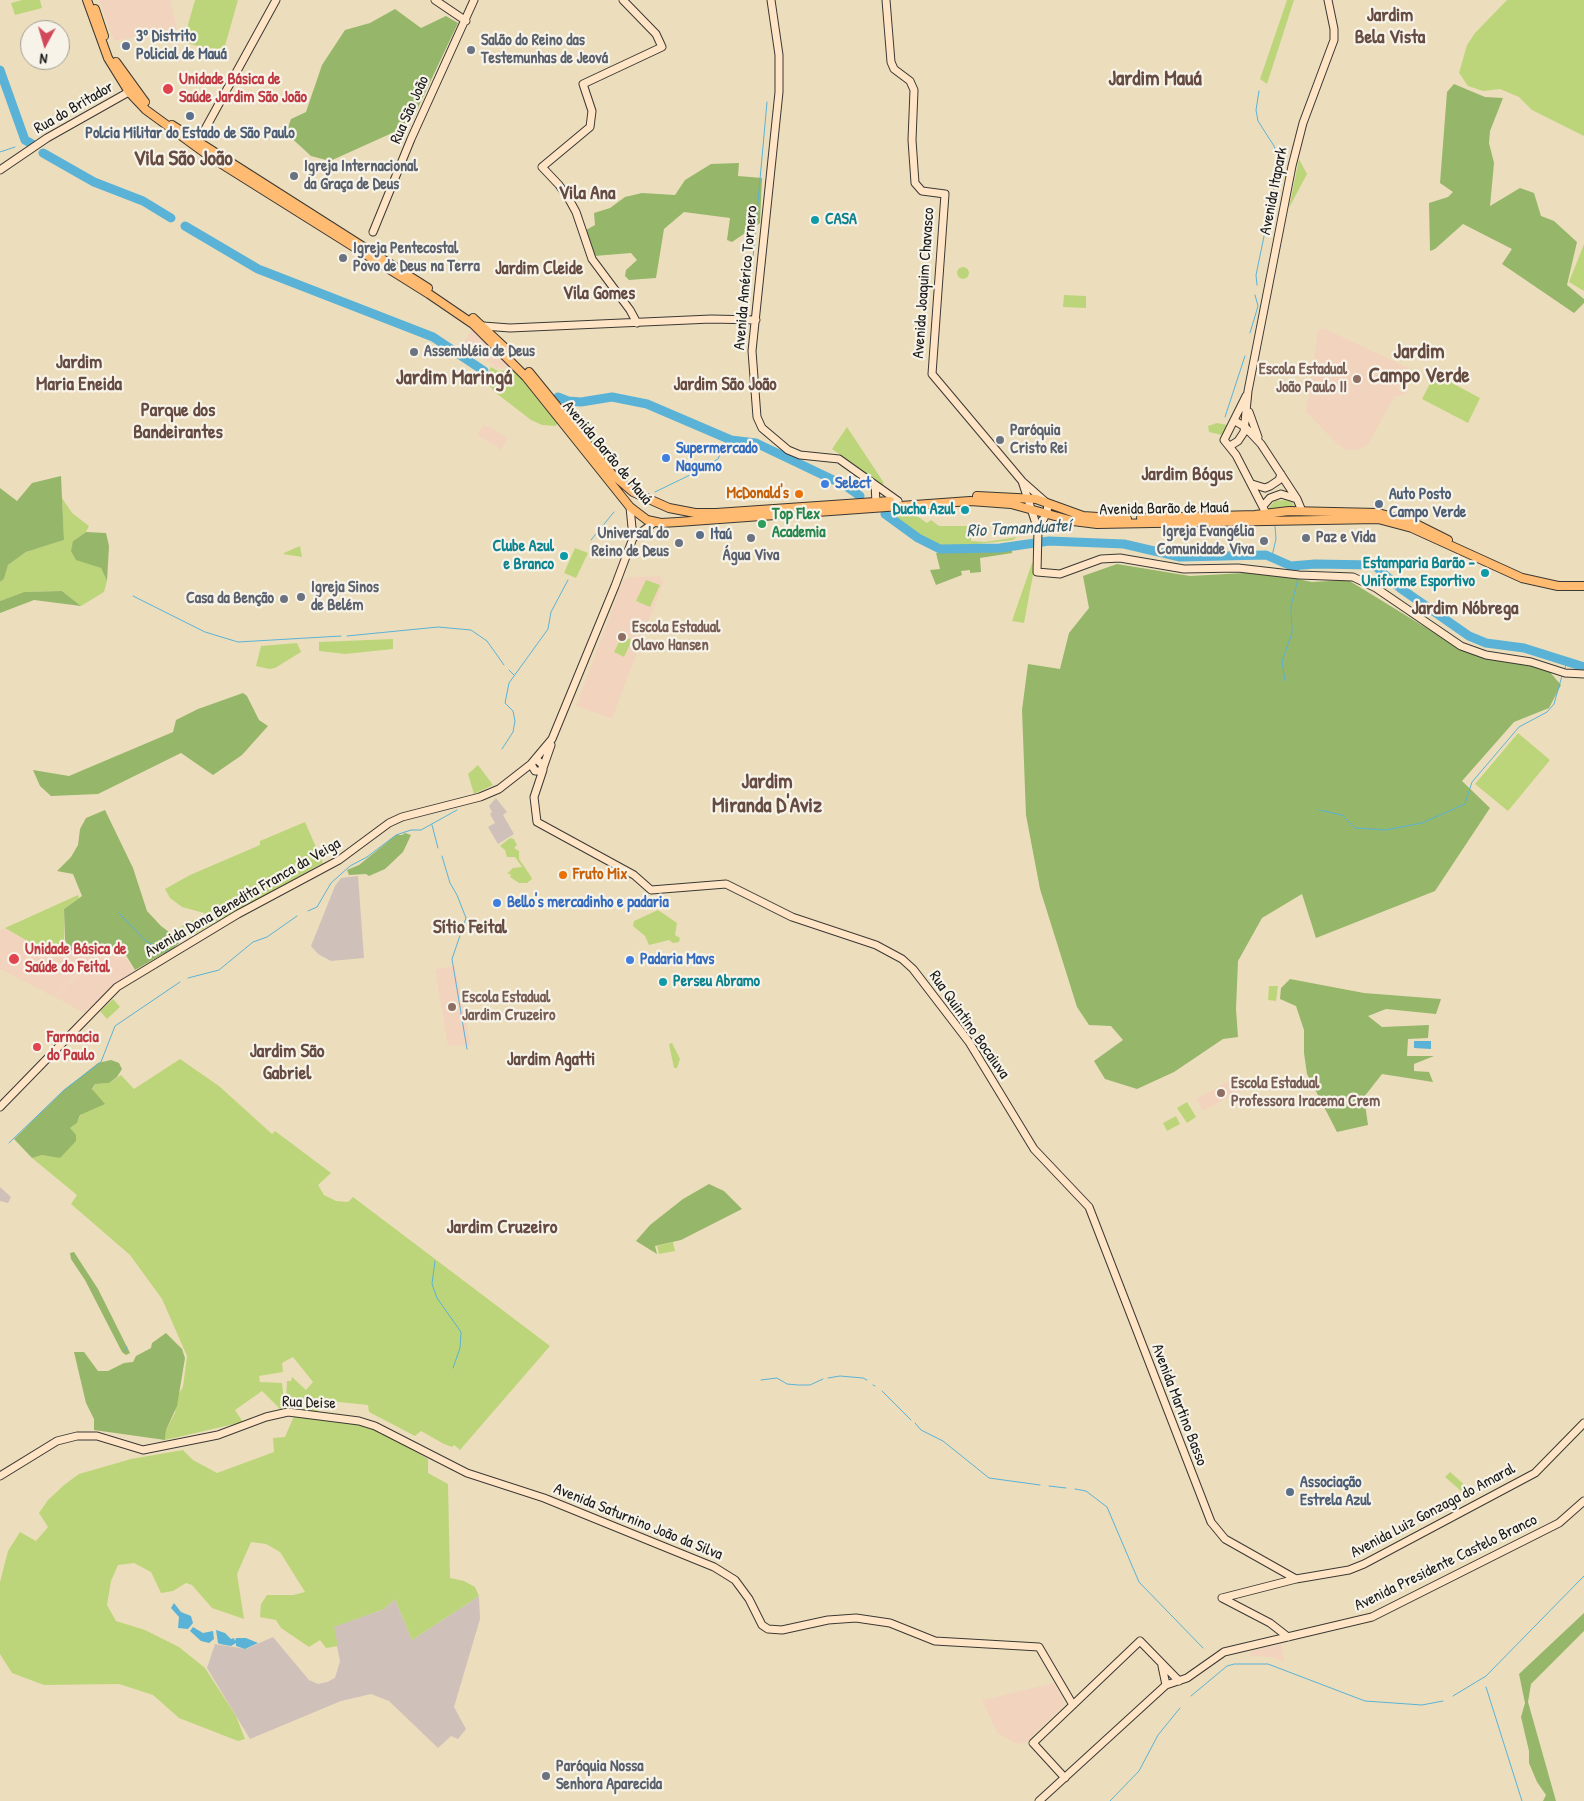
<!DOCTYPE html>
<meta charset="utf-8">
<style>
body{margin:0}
#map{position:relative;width:1584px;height:1801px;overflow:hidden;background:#ecdebc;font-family:"Patrick Hand",sans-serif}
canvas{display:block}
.north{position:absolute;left:20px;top:20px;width:50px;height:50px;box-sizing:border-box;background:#f7f3e8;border:1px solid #9f9d96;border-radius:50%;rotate:186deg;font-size:14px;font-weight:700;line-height:20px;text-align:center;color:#1c1c1c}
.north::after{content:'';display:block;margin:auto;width:18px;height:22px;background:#d1495b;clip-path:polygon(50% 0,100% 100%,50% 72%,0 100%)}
</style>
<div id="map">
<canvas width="1584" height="1801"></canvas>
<div class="north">N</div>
</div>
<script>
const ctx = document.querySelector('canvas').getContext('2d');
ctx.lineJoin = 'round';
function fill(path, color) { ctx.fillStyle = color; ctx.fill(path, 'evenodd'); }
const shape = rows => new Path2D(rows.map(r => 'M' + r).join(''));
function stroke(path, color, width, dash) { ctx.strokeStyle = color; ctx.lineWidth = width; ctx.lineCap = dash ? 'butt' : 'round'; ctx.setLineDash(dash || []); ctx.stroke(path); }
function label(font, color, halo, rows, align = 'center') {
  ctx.font = font + ' "Patrick Hand",sans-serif'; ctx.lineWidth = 4.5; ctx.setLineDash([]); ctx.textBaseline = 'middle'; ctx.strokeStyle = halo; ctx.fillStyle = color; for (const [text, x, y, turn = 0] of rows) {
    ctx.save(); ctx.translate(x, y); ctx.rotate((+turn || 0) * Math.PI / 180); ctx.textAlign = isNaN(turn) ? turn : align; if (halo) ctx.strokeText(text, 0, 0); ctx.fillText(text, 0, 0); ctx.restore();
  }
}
const built = shape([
 [99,0,170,0,177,29,114,41],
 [472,328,505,359,511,367,496,368,464,343],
 [1323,328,1409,368,1398,389,1408,394,1394,397,1368,445,1357,450,1346,450,1337,444,1306,412,1318,330],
 [484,424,508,438,501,450,477,435],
 [659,576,663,580,663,584,612,719,576,706,623,580,629,577],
 [5,928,30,943,33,950,21,974,33,954,49,948,62,949,71,954,100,951,54,997,0,969,0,930],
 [102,951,123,953,134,971,110,989,84,1013,55,997],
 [455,966,471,1045,448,1046,435,969],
 [1240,1075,1247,1087,1203,1111,1196,1099],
 [1281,1644,1285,1662,1271,1657,1251,1656,1249,1654,1253,1650],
 [1054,1683,1065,1704,1026,1743,1017,1744,997,1733,982,1700]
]);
const industrial = shape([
 [496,798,507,812,503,815,514,834,498,844,488,827,495,823,490,814,492,812,489,806],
 [358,876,364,958,331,961,318,954,311,946,335,886,341,878],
 [0,1187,11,1197,8,1203,0,1201],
 [479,1596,480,1619,454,1707,466,1729,458,1739,451,1736,438,1748,389,1701,371,1694,341,1701,250,1739,207,1668,215,1644,246,1649,273,1637,309,1680,318,1684,327,1682,335,1678,340,1661,333,1627,384,1609,395,1599,412,1640]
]);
const green = shape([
 [22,0,40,0,42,8,15,15,11,3],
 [195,0,238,0,223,53,183,42],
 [1287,0,1294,0,1267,84,1260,79],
 [1507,0,1584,0,1584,136,1532,110,1519,97,1500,89,1483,91,1468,86,1459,73,1467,45,1475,33],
 [1299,159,1307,174,1289,208],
 [1584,244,1584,291,1569,282],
 '957 273a6 6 0 1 1 12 0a6 6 0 1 1-12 0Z',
 [1064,295,1086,296,1086,308,1063,307],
 [491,367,498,371,514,370,558,421,556,426,542,425,531,420,496,393,485,381],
 [1435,374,1480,398,1468,423,1422,399],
 [567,413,581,415,593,426,597,443,595,450],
 [1217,423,1228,425,1222,435,1209,432,1208,426],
 [847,427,884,483,882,485,832,449],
 [62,498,72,513,89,526,86,532,73,541,90,564,101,568,107,581,104,592,81,606,62,591,24,592,0,601,0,582,4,579,8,565,26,552,64,540],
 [1286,500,1292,502,1295,508,1270,511,1269,507,1275,501],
 [915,510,919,513,917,516,927,523,931,520,939,526,971,526,971,541,985,542,1017,537,1013,540,942,548,914,534,886,513],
 [300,546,302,557,283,554,286,552],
 [575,548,588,553,576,578,564,573],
 [1032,563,1035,564,1024,623,1012,621],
 [646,580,660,585,650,607,636,601],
 [622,636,632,640,624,657,614,652],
 [393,639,393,649,345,654,319,651,319,642],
 [297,643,301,652,275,668,269,669,256,666,261,646],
 [1518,733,1550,760,1508,811,1475,784],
 [478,765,493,785,474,794,468,774],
 [305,822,323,863,196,933,184,936,175,931,188,922,206,916,204,913,182,907,170,898,165,889,190,875,260,845,260,841],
 [510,838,514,839,517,845,514,848,519,851,519,859,530,875,532,879,527,883,519,883,510,877,511,874,507,874,513,868,522,867,515,857,507,857,505,850,500,846],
 [78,895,79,898,64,909,64,940,70,953,63,949,49,948,33,953,31,943,5,928],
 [658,910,677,923,675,935,680,938,679,942,673,943,669,940,649,945,645,936,633,926,634,921],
 [1269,986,1278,986,1276,1001,1268,1000],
 [113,999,120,1007,107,1019,100,1011],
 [672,1043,680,1059,677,1068,674,1068,669,1044],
 [180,1059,219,1086,272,1134,275,1131,331,1173,318,1185,324,1195,336,1201,348,1202,353,1197,550,1346,460,1450,454,1445,452,1447,444,1444,421,1431,415,1436,369,1412,368,1405,319,1400,317,1413,289,1410,286,1399,287,1381,291,1381,292,1377,306,1390,313,1382,293,1357,282,1363,283,1372,259,1376,260,1382,282,1383,285,1410,281,1410,262,1391,235,1410,243,1422,165,1440,166,1430,175,1413,178,1395,183,1387,187,1356,162,1299,130,1255,71,1204,77,1195,32,1158,42,1155,60,1157,70,1128,77,1123,95,1084,109,1083,121,1075,134,1089],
 [1187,1102,1196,1117,1187,1123,1177,1108],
 [1176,1116,1180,1124,1167,1131,1163,1123],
 [673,1242,675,1251,659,1254,657,1246],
 [294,1416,358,1423,385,1434,428,1459,428,1473,448,1484,450,1578,464,1581,475,1587,479,1596,412,1640,395,1599,384,1609,334,1627,338,1646,326,1648,320,1640,309,1647,281,1628,276,1620,260,1617,261,1604,267,1595,293,1595,305,1592,280,1552,266,1544,251,1542,237,1574,244,1619,212,1608,192,1585,186,1583,173,1591,161,1593,151,1572,134,1563,118,1565,111,1581,107,1605,116,1621,145,1630,179,1647,205,1668,236,1716,245,1739,238,1741,179,1718,153,1695,119,1684,44,1685,12,1673,0,1654,0,1582,8,1551,20,1532,36,1541,48,1527,39,1513,48,1500,64,1485,79,1474,131,1459,183,1450,193,1460,217,1473,274,1452,273,1438,285,1437],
 [1450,1472,1466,1486,1461,1491,1445,1477]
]);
const forest = shape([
 [395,9,421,28,446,16,458,23,414,116,401,129,330,161,311,156,286,133,291,119,306,112,322,65,345,30,370,23],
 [1454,84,1485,97,1503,98,1490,131,1489,143,1494,163,1490,206,1520,188,1534,193,1541,216,1554,221,1577,242,1567,285,1584,299,1584,303,1574,313,1502,264,1512,249,1463,224,1435,249,1430,251,1429,203,1448,197,1453,192,1440,183,1447,92],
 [739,163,738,176,762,178,760,223,732,242,727,240,730,218,684,212,664,229,656,278,629,280,625,276,626,270,637,260,631,253,594,256,586,230,595,225,594,213,610,208,625,197,642,193,675,195,685,180,711,164],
 [61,476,64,540,26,552,8,565,4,579,0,582,0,488,17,501,32,483],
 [86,532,106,533,109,546,107,581,101,568,76,560,71,551,73,541],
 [1012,548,1012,553,980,558,981,572,970,573,970,570,961,571,962,575,936,585,930,570,940,569,936,553],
 [1117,564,1190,576,1262,572,1312,582,1348,580,1451,643,1549,671,1561,685,1549,708,1514,722,1462,781,1490,808,1435,891,1316,938,1302,894,1262,918,1238,961,1236,1009,1238,1037,1223,1039,1174,1072,1137,1089,1105,1079,1094,1061,1123,1040,1111,1026,1089,1025,1077,1007,1040,889,1026,815,1022,710,1028,664,1060,669,1069,633,1089,608,1083,576],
 [62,591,81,606,34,600,0,613,0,601,24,592],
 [243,693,247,696,259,720,268,726,242,755,213,775,181,753,98,794,51,796,40,786,33,770,69,776,173,732,176,720,198,709],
 [105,810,133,868,147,911,161,926,181,941,170,952,163,954,135,970,124,952,88,950,71,953,65,940,64,909,82,896,73,874,57,871,71,857,78,845,80,829,86,818],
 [405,833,411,835,403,852,385,869,369,876,366,874,349,875,347,870,359,865,396,835,402,835],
 [1290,979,1364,993,1441,999,1436,1014,1386,1009,1368,1016,1382,1027,1429,1025,1428,1038,1408,1039,1407,1056,1434,1056,1414,1064,1414,1071,1429,1072,1433,1082,1382,1074,1364,1097,1368,1125,1337,1132,1307,1074,1304,1053,1304,1030,1296,1006,1280,999,1281,988],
 [111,1060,119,1063,122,1069,117,1077,109,1083,95,1084,92,1089,105,1104,80,1115,77,1123,70,1128,76,1135,76,1141,60,1158,42,1155,32,1158,14,1139,64,1090,98,1063],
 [709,1184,724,1191,742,1209,681,1240,655,1246,657,1254,636,1241,650,1225,683,1199],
 [74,1252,98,1289,130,1353,126,1355,122,1352,85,1280,71,1259,70,1253],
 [166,1333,182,1349,185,1358,177,1406,166,1430,165,1440,94,1430,94,1419,86,1403,74,1352,84,1352,98,1371,108,1371,124,1363,133,1362,136,1356,151,1348,152,1343],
 [1584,1613,1584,1631,1531,1684,1528,1702,1556,1801,1543,1801,1546,1795,1537,1782,1529,1763,1529,1751,1521,1717,1525,1703,1519,1674]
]);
const water = shape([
 [1414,1041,1431,1041,1431,1049,1414,1048],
 [174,1603,181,1612,191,1616,193,1623,188,1629,178,1628,179,1617,171,1608],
 [193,1627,203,1633,213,1631,214,1639,209,1643,201,1641,190,1631],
 [216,1630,225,1633,231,1639,234,1638,235,1641,236,1638,246,1638,258,1643,245,1649,236,1646,236,1643,231,1646,220,1644,218,1643]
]);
const stream = shape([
 [0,152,15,147],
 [745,281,753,257,767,102],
 [1257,285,1256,275,1279,164,1274,146,1258,121,1256,110,1259,91],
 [1250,333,1258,306,1255,295],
 [1225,417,1245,356],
 [655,492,694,473,718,459,727,439],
 [591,540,614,512],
 [1272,556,1276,539,1275,526],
 [1298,571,1300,565],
 [133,596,205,632,238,642,341,636],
 [347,636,438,627,471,630,487,641,504,665],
 [1565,668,1567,662],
 [509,670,514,675],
 [1285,681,1282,661,1292,633,1291,606,1298,579],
 [502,749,513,732,515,721,513,711,505,703,509,683,548,629,551,612,568,580],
 [1319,810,1342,815,1355,828,1385,830,1422,823,1465,804,1472,782,1519,727,1547,712,1554,704,1562,676],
 [432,825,438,848],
 [442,856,450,883,457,895,466,918,452,959,467,1049],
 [308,911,317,907,331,883,350,866,367,857,396,835,411,830,421,830,457,810],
 [119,913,147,942,167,951],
 [188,978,219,970,253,942,267,937,297,916],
 [9,1143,64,1090,101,1062,115,1026,180,982],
 [435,1261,432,1284,437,1298,461,1332,460,1348,453,1368],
 [125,1351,127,1347],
 [828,1378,840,1376,863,1378,867,1380],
 [761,1380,777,1378,787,1384,798,1385,810,1385,823,1379],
 [873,1385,875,1386],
 [882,1391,911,1420],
 [915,1423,921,1430,943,1441,989,1478,1040,1485],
 [1049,1486,1066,1488],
 [1075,1489,1086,1491,1107,1507,1139,1582,1203,1648],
 [1486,1687,1522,1801],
 [1191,1696,1227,1666,1234,1664,1268,1664,1365,1701,1422,1705,1443,1701],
 [1453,1696,1486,1676,1584,1576],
 [1110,1801,1139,1771,1158,1735,1180,1708]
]);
const river = shape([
 [0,70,25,140,32,144],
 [43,153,94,182,143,201,171,218],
 [185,226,258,269,433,337,484,371],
 [558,397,568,401,581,402,612,397,647,404,731,440,756,443,846,486,860,496],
 [885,514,918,538,940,549,1000,548,1049,541,1124,544,1180,557,1266,555,1291,566,1315,564,1374,565,1400,588,1469,636,1486,643,1524,648,1584,667]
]);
const secondary = shape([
 [435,0,466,21],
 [623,0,656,34,662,47,583,84,592,111,590,127,542,167,559,185,570,201,576,212,592,259,630,310,637,323],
 [771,0,779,55,779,92,752,351,757,417,762,428,788,450,800,455,839,459,898,501],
 [886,0,891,62,894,69,910,81,914,90,912,140,915,183,922,191,945,194,932,374,1022,481,1048,504,1047,512,1038,530,1037,572,1060,574,1101,559,1120,558,1184,569,1238,568,1299,575,1353,577,1376,588,1461,646,1486,655,1531,662,1565,673,1584,674],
 [198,142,276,0],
 [0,170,47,138,134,89],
 [373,232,411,139,474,0],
 [483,326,510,328,711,319,756,320],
 [1246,396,1224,440,1236,455,1268,517],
 [1249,412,1258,437],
 [1235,421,1245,427,1261,444,1297,499,1302,511],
 [1230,446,1238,441,1244,432,1248,391,1292,166,1303,123,1334,40,1334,29,1328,0],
 [1022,481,1038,530],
 [1252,484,1265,488,1270,486,1279,480,1281,474],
 [875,485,876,502],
 [1263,506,1270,498,1281,494,1297,499],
 [633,538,655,522],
 [531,764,535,771,541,771,543,765,536,759],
 [543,768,551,745],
 [543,770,534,797,537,822,634,875,651,890,726,884,792,917,876,945,902,959,913,969,969,1042,1034,1149,1089,1207,1211,1522,1225,1539,1296,1579],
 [0,1107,117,987,238,914,339,860,389,823,402,817,480,797,499,789,531,764,552,739,615,586,633,538,630,507],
 [0,1476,57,1441,77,1436,97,1436,143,1450,218,1435,266,1417,288,1412,359,1421,375,1426,467,1473,544,1498,714,1567,735,1580,749,1599,762,1625,768,1629,782,1630,828,1620,856,1618,890,1623,935,1641,1039,1647,1073,1705],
 [1222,1598,1296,1579,1349,1570,1364,1564,1535,1473,1584,1423],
 [1222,1598,1270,1623,1288,1637],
 [1162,1666,1166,1685],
 [1065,1778,1033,1743,1140,1641,1179,1681],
 [1039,1801,1166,1685,1187,1678,1224,1652,1372,1617,1559,1523,1584,1501]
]);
const primary = shape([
 [87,0,108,58,129,92,146,110,209,156,429,294,473,324,526,377,630,507,647,520,661,523,678,522,970,501,1011,504,1073,521,1097,524,1378,519,1412,528,1522,578,1558,586,1584,586],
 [95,9,104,36],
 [116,62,145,102],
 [172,125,428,288],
 [473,318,505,348],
 [529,372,612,474,633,492,669,508,695,513,716,513,890,501],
 [977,496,1036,499,1083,516,1127,519],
 [1141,518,1255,515,1289,511,1378,513,1412,522,1448,540]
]);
const markers = [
 [126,46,5,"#5c6f8a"],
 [471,50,5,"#6b7280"],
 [168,89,6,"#e0444e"],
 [190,116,5,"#5c6f8a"],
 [294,176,5,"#6b7280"],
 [815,220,5,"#0f9aa8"],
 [343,258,5,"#6b7280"],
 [414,352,5,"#6b7280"],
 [1357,379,5,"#8d6e63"],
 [1000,440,5,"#6b7280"],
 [666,458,5,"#3f7fe0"],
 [825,484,5,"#3f7fe0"],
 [799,494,5,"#e8710a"],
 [1379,504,5,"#5c6f8a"],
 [965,510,5,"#0f9aa8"],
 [762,524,5,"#2e9e5b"],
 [700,535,5,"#5c6f8a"],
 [751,538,5,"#6b7280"],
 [1306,538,5,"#6b7280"],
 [1264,541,5,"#6b7280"],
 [679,543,5,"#6b7280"],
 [564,556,5,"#0f9aa8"],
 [1485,573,5,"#0f9aa8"],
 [301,597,5,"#6b7280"],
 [284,599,5,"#6b7280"],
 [622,637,5,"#8d6e63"],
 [563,875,5,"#e8710a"],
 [497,903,5,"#3f7fe0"],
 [14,959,6,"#e0444e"],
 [630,960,5,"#3f7fe0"],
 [663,982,5,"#0f9aa8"],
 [452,1007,5,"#8d6e63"],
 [37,1047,5,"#e0444e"],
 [1221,1093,5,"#8d6e63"],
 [1290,1492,5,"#5c6f8a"],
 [546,1776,5,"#6b7280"]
];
const serviceNames = [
 ["3º Distrito",136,37],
 ["Policial de Mauá",136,55],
 ["Polcia Militar do Estado de São Paulo",190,134,"center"],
 ["Auto Posto",1389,495],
 ["Campo Verde",1389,513],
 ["Itaú",710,535],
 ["Associação",1300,1483],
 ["Estrela Azul",1300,1501]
];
const worshipNames = [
 ["Salão do Reino das",481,41],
 ["Testemunhas de Jeová",481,59],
 ["Igreja Internacional",304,167],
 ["da Graça de Deus",304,185],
 ["Igreja Pentecostal",353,249],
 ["Povo de Deus na Terra",353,267],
 ["Assembléia de Deus",424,352],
 ["Paróquia",1010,431],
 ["Cristo Rei",1010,449],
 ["Igreja Evangélia",1254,532,"right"],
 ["Comunidade Viva",1254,550,"right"],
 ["Universal do",669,534,"right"],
 ["Reino de Deus",669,552,"right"],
 ["Paz e Vida",1316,538],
 ["Água Viva",751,556,"center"],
 ["Igreja Sinos",311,588],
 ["de Belém",311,606],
 ["Casa da Benção",274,599,"right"],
 ["Paróquia Nossa",556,1767],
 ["Senhora Aparecida",556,1785]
];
const healthNames = [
 ["Unidade Básica de",179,80],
 ["Saúde Jardim São João",179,98],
 ["Unidade Básica de",25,950],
 ["Saúde do Feital",25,968],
 ["Farmacia",47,1038],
 ["do Paulo",47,1056]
];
const streetNames = [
 ["Rua do Britador",74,108,-30],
 ["Rua São João",410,110,-66],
 ["Avenida Itapark",1274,191,-79],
 ["Avenida Américo Tornero",746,278,-85],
 ["Avenida Joaquim Chavasco",924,283,-86],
 ["Avenida Barão de Mauá",607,453,50],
 ["Avenida Barão de Mauá",1164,509,-1],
 ["Avenida Dona Benedita Franca da Veiga",243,898,-30],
 ["Rua Quintino Bocaiuva",969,1025,55],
 ["Rua Deise",309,1403,2],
 ["Avenida Martino Basso",1179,1405,69],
 ["Avenida Luiz Gonzaga do Amaral",1433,1511,-28],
 ["Avenida Saturnino João da Silva",638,1522,22],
 ["Avenida Presidente Castelo Branco",1446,1563,-26]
];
const cultureNames = [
 ["CASA",825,220,"left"],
 ["Ducha Azul",955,510],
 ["Clube Azul",554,547],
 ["e Branco",554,565],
 ["Estamparia Barão -",1475,564],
 ["Uniforme Esportivo",1475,582],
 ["Perseu Abramo",673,982,"left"]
];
const educationNames = [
 ["Escola Estadual",1347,370,"right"],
 ["João Paulo II",1347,388,"right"],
 ["Escola Estadual",632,628],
 ["Olavo Hansen",632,646],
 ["Escola Estadual",462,998],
 ["Jardim Cruzeiro",462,1016],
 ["Escola Estadual",1231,1084],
 ["Professora Iracema Crem",1231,1102]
];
const shopNames = [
 ["Supermercado",676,449],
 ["Nagumo",676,467],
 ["Select",835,484],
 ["Bello's mercadinho e padaria",507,903],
 ["Padaria Mavs",640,960]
];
const foodNames = [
 ["McDonald's",789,494],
 ["Fruto Mix",573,875,"left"]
];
const leisureNames = [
 ["Top Flex",772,515],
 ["Academia",772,533]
];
const neighbourhoodNames = [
 ["Jardim Cleide",539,269],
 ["Vila Gomes",599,294],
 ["Jardim São João",725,385],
 ["Jardim Agatti",551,1060]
];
const waterNames = [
 ["Rio Tamanduateí",1019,529,-3]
];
const quarterNames = [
 ["Jardim",1390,16],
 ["Bela Vista",1390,38],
 ["Vila Ana",587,194],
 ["Jardim",79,363],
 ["Maria Eneida",79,385],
 ["Parque dos",178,411],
 ["Bandeirantes",178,433],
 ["Jardim Bógus",1187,475],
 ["Jardim Nóbrega",1465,609],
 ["Sítio Feital",470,928],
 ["Jardim São",287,1052],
 ["Gabriel",287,1074],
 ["Jardim Cruzeiro",502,1228]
];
const districtNames = [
 ["Jardim Mauá",1155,79],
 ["Vila São João",183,159],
 ["Jardim",1419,352],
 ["Campo Verde",1419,376],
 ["Jardim Maringá",454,378],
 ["Jardim",767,782],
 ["Miranda D'Aviz",767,806]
];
fill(built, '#f2d4be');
fill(industrial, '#cfc0ba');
fill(green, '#bdd57a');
fill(forest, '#96b66a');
fill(water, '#5ab2d7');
stroke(stream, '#5ab2d7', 1);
stroke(river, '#5ab2d7', 9);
stroke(secondary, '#3b3934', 9);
stroke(primary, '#3b3934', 10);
stroke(secondary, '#ffe4c6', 7);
stroke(primary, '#ffbb71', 8);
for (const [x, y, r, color] of markers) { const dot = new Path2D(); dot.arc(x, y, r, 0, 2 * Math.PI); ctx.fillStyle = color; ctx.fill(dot); stroke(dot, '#f7f3e8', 2); }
label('bold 16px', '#4e5e75', '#f7f3e8', serviceNames, 'left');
label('bold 16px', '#5b616d', '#f7f3e8', worshipNames, 'left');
label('bold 16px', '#be3a42', '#f7f3e8', healthNames, 'left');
label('16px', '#1c1c1c', '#f7f3e8', streetNames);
label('bold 16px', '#0d838f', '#f7f3e8', cultureNames, 'right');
label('bold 16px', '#785e54', '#f7f3e8', educationNames, 'left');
label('bold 16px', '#366cbe', '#f7f3e8', shopNames, 'left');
label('bold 16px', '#c56008', '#f7f3e8', foodNames, 'right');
label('bold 16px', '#27864d', '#f7f3e8', leisureNames, 'left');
label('bold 18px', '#654b41', '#f7f3e8', neighbourhoodNames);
label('italic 18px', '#355867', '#f7f3e8', waterNames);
label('bold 19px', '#654b41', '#f7f3e8', quarterNames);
label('bold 21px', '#654b41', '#f7f3e8', districtNames);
</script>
